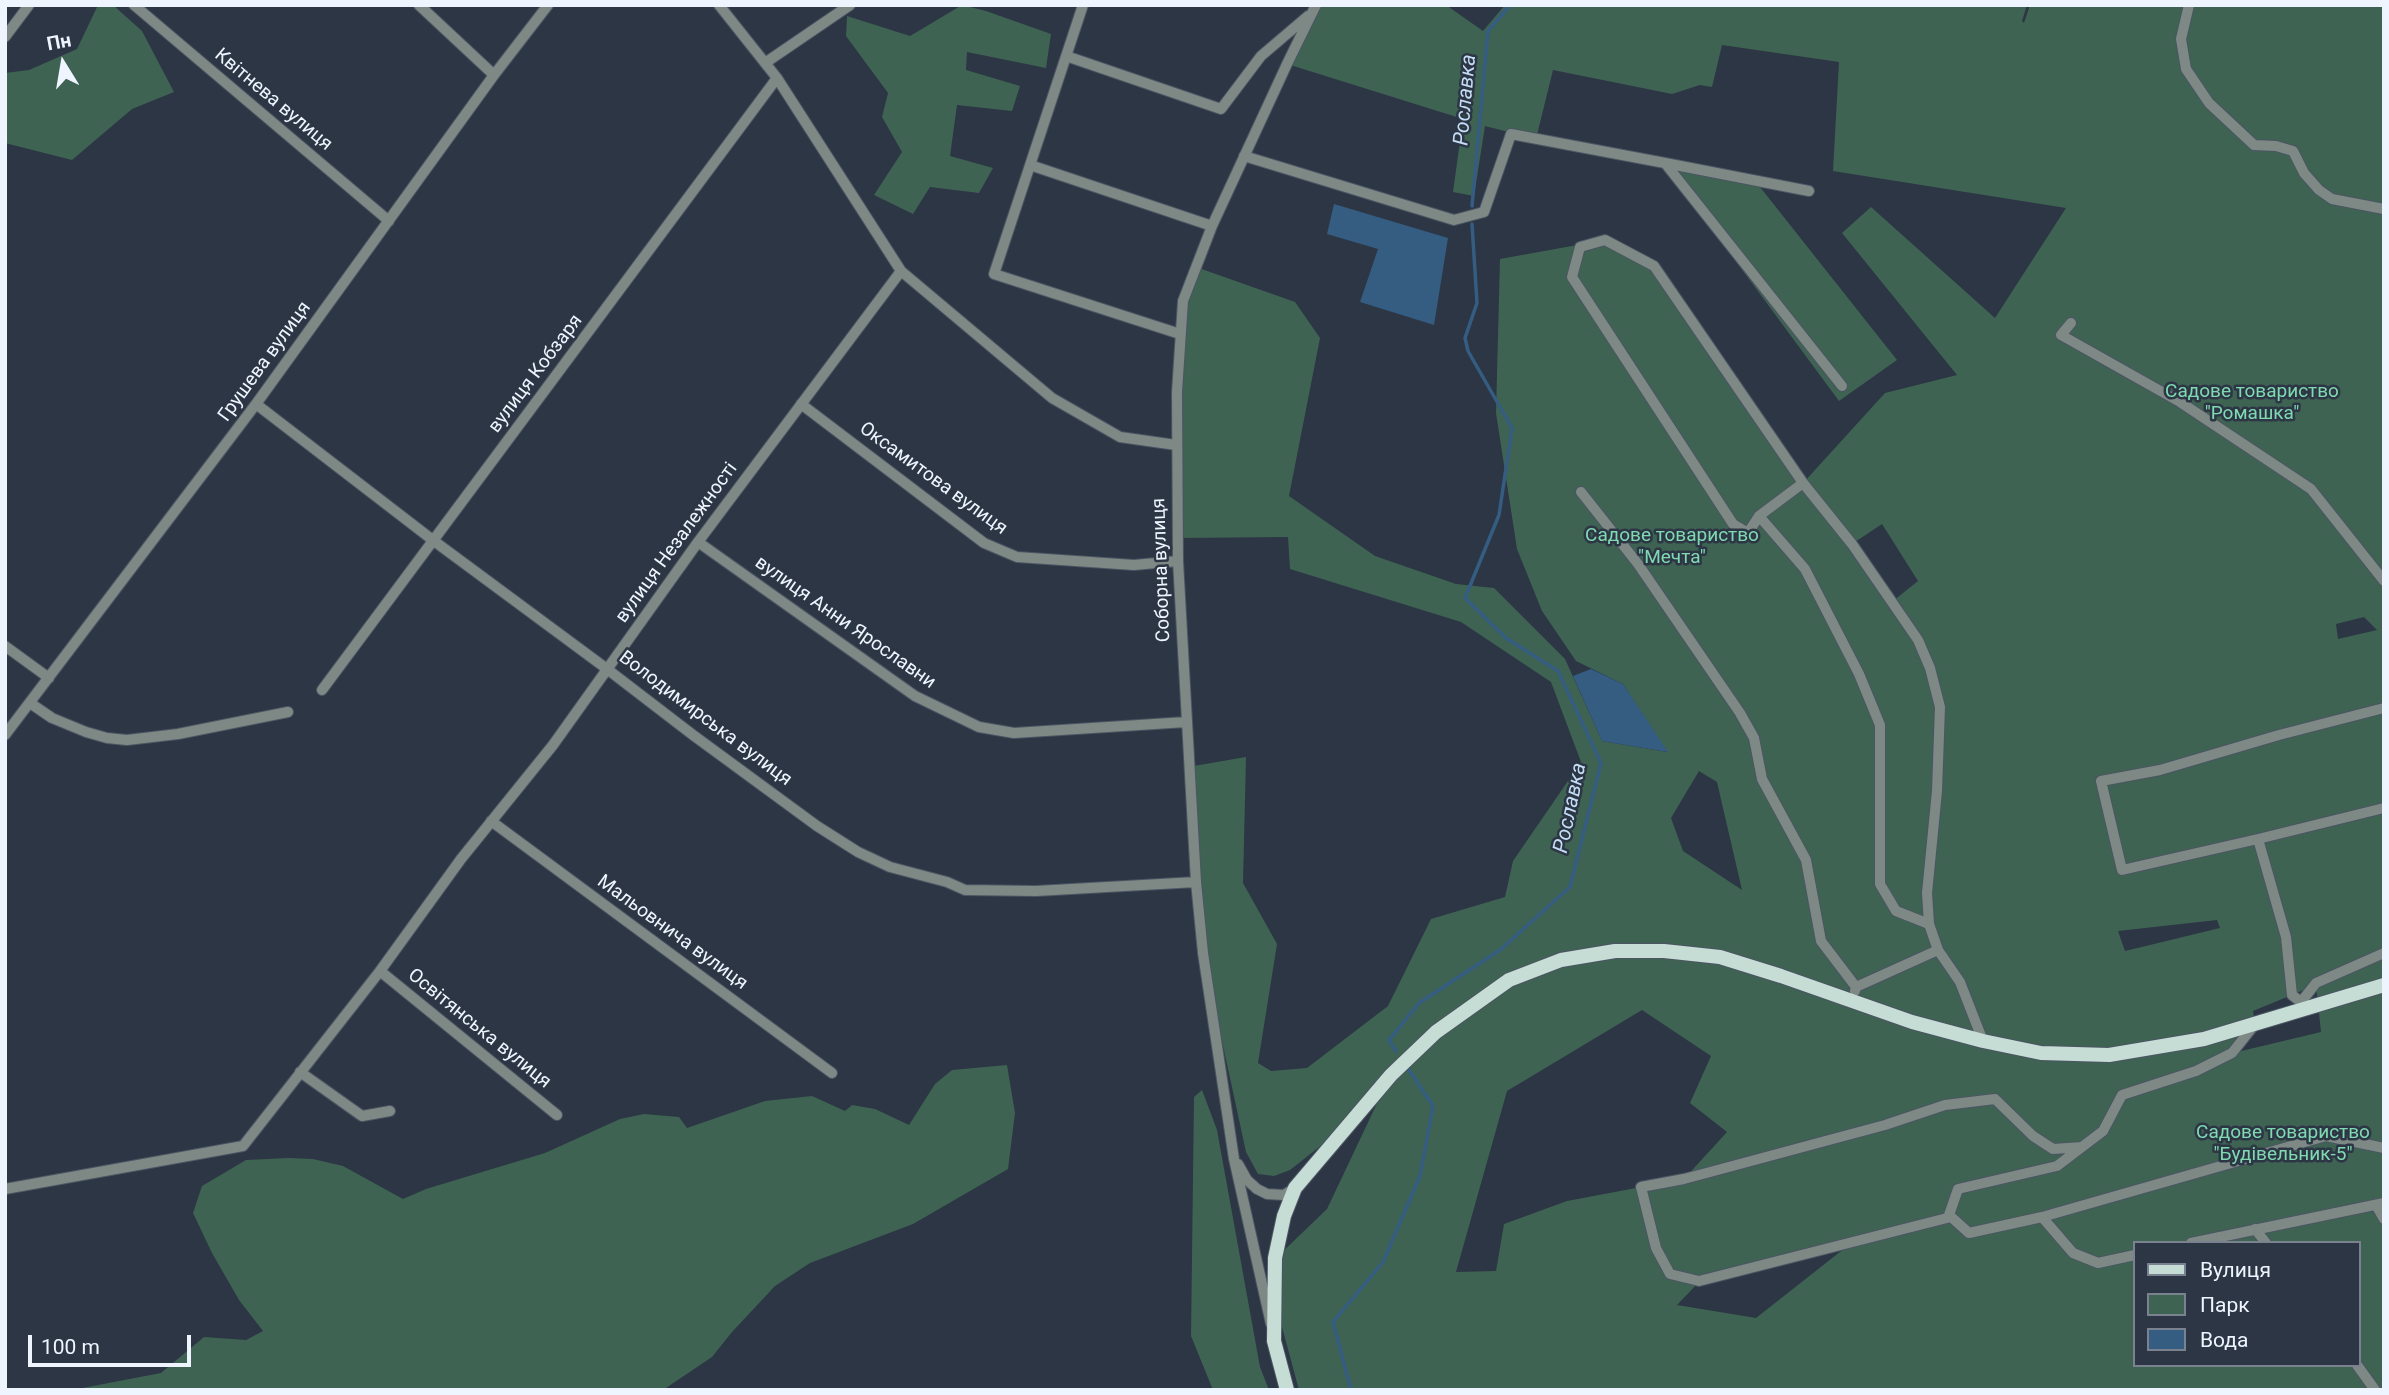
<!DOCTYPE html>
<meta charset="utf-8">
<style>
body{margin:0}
#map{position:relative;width:2389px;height:1395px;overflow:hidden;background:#2c3645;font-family:Roboto,sans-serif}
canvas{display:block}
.frame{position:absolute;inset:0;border:7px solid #eef5ff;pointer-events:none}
.legend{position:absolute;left:2133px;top:1241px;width:228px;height:126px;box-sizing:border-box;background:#2c3645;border:2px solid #7a828f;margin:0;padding:9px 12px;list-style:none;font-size:21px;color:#eef5ff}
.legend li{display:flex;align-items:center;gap:14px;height:35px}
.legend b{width:35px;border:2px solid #7a828f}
.north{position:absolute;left:28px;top:28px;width:70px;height:70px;-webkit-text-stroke:5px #2c3645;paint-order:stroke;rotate:349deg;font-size:19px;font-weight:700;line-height:28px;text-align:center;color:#eef5ff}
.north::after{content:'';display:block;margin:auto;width:24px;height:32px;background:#eef5ff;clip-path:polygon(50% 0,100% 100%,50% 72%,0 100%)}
.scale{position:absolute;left:28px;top:1335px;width:163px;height:32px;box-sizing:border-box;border:4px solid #eef5ff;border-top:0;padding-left:9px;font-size:21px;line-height:24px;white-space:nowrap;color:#eef5ff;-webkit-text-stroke:5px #2c3645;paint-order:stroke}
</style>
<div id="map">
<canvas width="2389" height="1395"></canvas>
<div class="frame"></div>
<ul class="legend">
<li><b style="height:9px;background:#c6ddd5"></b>Вулиця</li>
<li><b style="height:19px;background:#3f6352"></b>Парк</li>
<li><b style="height:19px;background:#355d82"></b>Вода</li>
</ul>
<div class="north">Пн</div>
<div class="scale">100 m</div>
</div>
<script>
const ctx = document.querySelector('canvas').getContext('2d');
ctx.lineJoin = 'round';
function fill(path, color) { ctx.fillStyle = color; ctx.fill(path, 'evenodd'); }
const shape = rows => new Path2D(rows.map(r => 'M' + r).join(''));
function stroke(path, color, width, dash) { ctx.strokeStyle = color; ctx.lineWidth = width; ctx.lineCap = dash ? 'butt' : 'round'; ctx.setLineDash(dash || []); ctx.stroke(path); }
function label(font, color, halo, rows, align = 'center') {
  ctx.font = font + ' Roboto,sans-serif'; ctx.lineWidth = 5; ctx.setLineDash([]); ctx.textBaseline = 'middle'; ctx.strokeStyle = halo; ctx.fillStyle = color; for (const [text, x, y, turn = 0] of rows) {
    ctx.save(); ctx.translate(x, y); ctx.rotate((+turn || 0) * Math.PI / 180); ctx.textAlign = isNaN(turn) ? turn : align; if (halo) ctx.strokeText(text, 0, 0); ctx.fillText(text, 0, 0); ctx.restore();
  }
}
const green = shape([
 [98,5,113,5,142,31,174,92,132,109,72,160,5,143,5,73,29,70,77,49],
 [962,5,986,11,1051,34,1046,68,967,52,966,70,1020,86,1012,111,957,105,950,156,993,168,979,193,930,187,913,214,874,195,902,152,882,117,888,93,846,36,847,16,910,36],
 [1316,5,1446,5,1483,31,1505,5,2027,5,2022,21,2024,23,2030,5,2384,5,2384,1390,1299,1390,1275,1301,1275,1259,1327,1209,1389,1078,1346,1126,1290,1170,1274,1176,1258,1174,1246,1152,1203,953,1188,767,1246,757,1243,883,1277,944,1258,1063,1271,1071,1307,1068,1388,1006,1431,919,1505,897,1513,861,1581,762,1551,682,1461,622,1290,569,1288,537,1177,538,1180,334,1196,267,1295,302,1320,338,1289,496,1375,556,1456,584,1494,588,1565,659,1602,741,1667,752,1623,684,1576,661,1542,611,1517,549,1496,413,1500,259,1605,240,1654,266,1804,482,1885,393,1957,375,1842,233,1871,207,1995,318,2066,208,1833,171,1839,62,1722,45,1712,87,1700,85,1672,94,1553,70,1536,139,1485,126,1474,196,1453,192,1463,119,1287,64],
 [1882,524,1918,581,1893,601,1852,544],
 [2364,617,2377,630,2338,639,2336,624],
 [1699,771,1717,782,1742,890,1683,851,1671,818],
 [2217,920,2220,928,2125,951,2118,931],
 [2316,985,2321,1032,2233,1053,2255,1024,2253,1011],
 [1642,1010,1711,1056,1690,1103,1727,1132,1684,1179,1567,1201,1504,1224,1496,1271,1456,1272,1507,1091],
 [2135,1243,2359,1243,2359,1365,2135,1365],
 [1850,1244,1756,1318,1677,1305,1700,1281],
 [1664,164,1760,187,1897,360,1839,401],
 [1007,1065,1015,1113,1008,1169,913,1224,810,1263,775,1286,732,1332,712,1357,663,1390,72,1390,161,1373,204,1337,246,1340,263,1331,239,1300,212,1253,193,1213,202,1186,246,1160,289,1158,313,1159,343,1166,403,1199,426,1189,545,1153,620,1119,644,1114,679,1117,687,1128,765,1101,812,1096,845,1111,852,1105,875,1109,909,1125,935,1084,952,1070],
 [1202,1090,1217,1130,1260,1367,1269,1390,1213,1390,1191,1336,1194,1097]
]);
const water = shape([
 [1334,204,1448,238,1434,325,1360,302,1378,249,1327,234],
 [1591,669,1623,684,1668,752,1602,741,1573,676]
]);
const stream = shape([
 [1472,206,1488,31,1510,5],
 [1396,1051,1389,1040,1419,1003,1500,950,1570,887,1601,763,1558,671,1506,638,1465,598,1499,515,1512,428,1468,351,1465,338,1477,303,1472,224],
 [1351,1390,1333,1322,1383,1262,1420,1176,1433,1106,1407,1067]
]);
const minor = shape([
 [134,5,389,221],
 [419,5,494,75],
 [719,5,777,78,901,271,1052,398,1120,437,1176,445],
 [1083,5,994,274,1180,334],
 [2189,5,2181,39,2186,69,2209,103,2254,145,2276,146,2293,151,2304,173,2319,190,2332,199,2384,209],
 [5,37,29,5],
 [1066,56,1221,109,1261,56,1308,16],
 [765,63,850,5],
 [1244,156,1454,220,1484,212,1511,134,1665,163,1842,386],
 [1665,163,1809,191],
 [1030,165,1212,226],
 [2071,323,2061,335,2180,402,2311,489,2384,581],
 [256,404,434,541,607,669,693,735,817,826,858,852,890,867,947,882,965,890,1036,891,1196,882],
 [801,404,984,543,1017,557,1134,565,1178,561],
 [1803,483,1759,516,1748,533,1733,524,1572,277,1580,247,1605,240,1654,266,1803,483,1852,544,1918,640,1930,668,1940,707,1937,791,1927,893,1929,924,1938,950,1960,982,1983,1041],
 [1581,492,1638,564,1740,713,1754,738,1762,779,1806,860,1821,941,1856,987],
 [1759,516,1805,569,1859,674,1880,725,1880,884,1896,911,1929,924],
 [698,542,915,696,979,727,1014,733,1186,722],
 [5,646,49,678],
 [322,690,777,78],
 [30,703,52,718,86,732,107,738,127,740,178,734,288,712],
 [2384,708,2279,735,2160,770,2101,781,2122,870,2258,839,2384,808],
 [5,735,256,404,494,75,548,5],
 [491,821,832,1073],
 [2258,839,2286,937,2292,995,2301,1002],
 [380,971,557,1115],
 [1855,991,1856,987,1938,950],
 [2302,1007,2301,1002,2316,983,2384,953],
 [2255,1024,2232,1053,2196,1071,2122,1095,2103,1131,2057,1166,1958,1189,1949,1215,1969,1233,2042,1217,2326,1136,2384,1148],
 [300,1072,362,1116,390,1111],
 [1238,1164,1247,1180,1257,1189,1267,1194,1284,1195,1295,1188],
 [5,1189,243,1146,380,971,461,859,553,745,698,542,901,271],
 [2376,1205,2384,1219],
 [1951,1217,1699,1281,1670,1274,1656,1248,1641,1187,1684,1179,1885,1125,1945,1105,1995,1099,2033,1136,2053,1149,2082,1147],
 [2042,1217,2073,1253,2098,1263,2135,1255],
 [2255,1229,2266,1243],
 [2191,1243,2384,1203],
 [1271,1324,1234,1159,1203,953,1196,882,1178,561,1177,392,1183,301,1212,226,1287,64,1316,5],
 [2357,1365,2375,1390]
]);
const major = shape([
 [1287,1390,1274,1341,1275,1258,1284,1216,1295,1188,1391,1075,1436,1032,1509,980,1561,960,1615,951,1664,951,1720,957,1781,976,1912,1022,1983,1041,2041,1053,2109,1055,2204,1039,2384,985]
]);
const streetNames = [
 ["Квітнева вулиця",273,100,40],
 ["Грушева вулиця",265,362,-54],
 ["вулиця Кобзаря",536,374,-53],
 ["Оксамитова вулиця",933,479,36],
 ["вулиця Незалежності",677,543,-54],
 ["Соборна вулиця",1162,570,-92],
 ["вулиця Анни Ярославни",845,623,35],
 ["Володимирська вулиця",705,719,37],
 ["Мальовнича вулиця",672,933,36],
 ["Освітянська вулиця",479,1029,39]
];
const parkNames = [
 ["Садове товариство",2252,392],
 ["\"Ромашка\"",2252,414],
 ["Садове товариство",1672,536],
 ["\"Мечта\"",1672,558],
 ["Садове товариство",2283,1133],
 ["\"Будівельник-5\"",2283,1155]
];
const waterNames = [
 ["Рославка",1466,100,-85],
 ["Рославка",1571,808,-78]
];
fill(green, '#3f6352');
fill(water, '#355d82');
stroke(stream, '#355d82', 3.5);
stroke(minor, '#4b5563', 12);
stroke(major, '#4b5563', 16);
stroke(minor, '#7e8985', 10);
stroke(major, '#c6ddd5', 14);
label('19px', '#eef5ff', '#2c3645', streetNames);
label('19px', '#80dab1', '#2c3645', parkNames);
label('italic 21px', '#c4dcf4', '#2c3645', waterNames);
</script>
